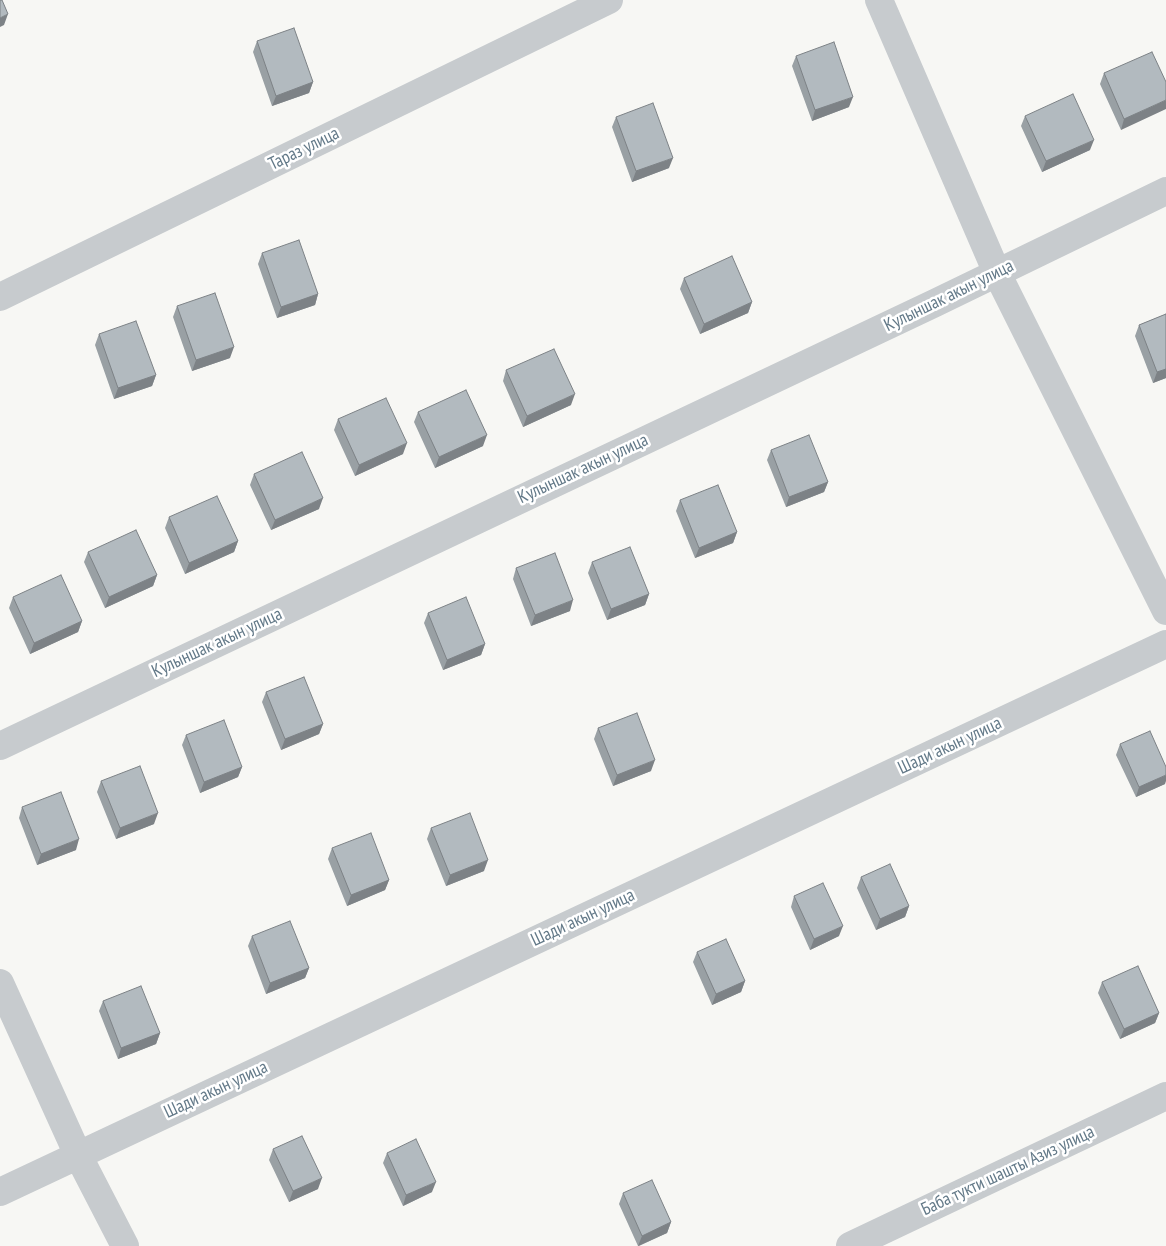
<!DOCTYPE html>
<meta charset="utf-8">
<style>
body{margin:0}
canvas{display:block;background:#f7f7f4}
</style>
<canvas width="1166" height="1246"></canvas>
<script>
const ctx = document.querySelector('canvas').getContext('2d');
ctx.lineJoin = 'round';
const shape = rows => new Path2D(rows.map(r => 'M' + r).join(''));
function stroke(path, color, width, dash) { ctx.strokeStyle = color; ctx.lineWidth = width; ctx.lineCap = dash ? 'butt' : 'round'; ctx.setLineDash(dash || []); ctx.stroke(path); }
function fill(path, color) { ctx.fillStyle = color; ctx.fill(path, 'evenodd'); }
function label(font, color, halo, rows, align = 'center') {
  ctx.font = font + ' "PT Sans Narrow",sans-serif'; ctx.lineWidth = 5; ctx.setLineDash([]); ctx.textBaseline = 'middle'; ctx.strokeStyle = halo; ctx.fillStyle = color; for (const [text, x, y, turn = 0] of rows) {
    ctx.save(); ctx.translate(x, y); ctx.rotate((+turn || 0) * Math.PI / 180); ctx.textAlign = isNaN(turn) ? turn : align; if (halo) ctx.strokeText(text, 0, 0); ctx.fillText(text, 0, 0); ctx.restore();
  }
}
const minor = shape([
 [879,0,997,273,1166,611],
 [0,297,609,0],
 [0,746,935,303,1166,191],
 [0,983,78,1155,125,1246],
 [0,1192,1166,644],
 [850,1246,1166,1096]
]);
const wall = shape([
 [257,41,313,82,309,93,272,106,253,52],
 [796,56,849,107,812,121,792,66],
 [1104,73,1166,82,1121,130,1100,84],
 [1025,116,1090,150,1042,172,1021,126],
 [616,117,669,168,632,182,612,127],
 [262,253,318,294,315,305,277,318,258,264],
 [684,278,752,302,748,313,700,334,680,289],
 [177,306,230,358,192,371,173,317],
 [1166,314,1166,378,1153,383,1135,336,1139,325],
 [99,334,156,375,152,386,114,399,95,345],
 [506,370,571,405,523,427,503,381],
 [418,412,483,446,435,468,414,422],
 [338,419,403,454,355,476,334,430],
 [771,450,828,482,824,492,786,507,767,460],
 [254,474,319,509,271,530,250,485],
 [680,500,737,532,733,543,695,558,676,511],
 [169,517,238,541,234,552,185,574,165,528],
 [88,552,157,575,153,586,105,608,84,562],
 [592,562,649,594,645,605,607,620,588,573],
 [516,568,570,611,531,626,513,579],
 [13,597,82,621,78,632,30,654,9,608],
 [428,613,485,644,481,655,443,670,424,623],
 [266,692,323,724,319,734,281,750,262,702],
 [598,728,651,771,613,786,594,739],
 [186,735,242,767,238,777,200,793,182,745],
 [1120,744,1165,784,1136,797,1116,755],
 [101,781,154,824,116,839,97,792],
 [22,807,76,850,37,865,19,818],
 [431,828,484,871,446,886,427,839],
 [332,848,389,880,385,890,347,906,328,859],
 [861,877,909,906,905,917,876,930,857,888],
 [794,896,839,936,810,950,791,907],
 [252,936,309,968,305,978,266,994,248,946],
 [697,952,745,981,741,992,712,1005,693,962],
 [1102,982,1159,1013,1155,1023,1120,1039,1098,993],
 [103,1001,160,1033,156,1044,118,1059,99,1011],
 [273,1149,318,1189,289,1202,269,1160],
 [387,1153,432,1192,403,1206,383,1163],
 [623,1193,671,1222,667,1233,639,1246,638,1246,619,1204]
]);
const shadedWall = shape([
 [8,14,4,25,0,27,0,18],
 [313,82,309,93,272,106,276,96],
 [853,97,849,107,812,121,815,110],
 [1166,100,1166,109,1121,130,1124,119],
 [1094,140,1090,150,1042,172,1046,161],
 [673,158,669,168,632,182,636,171],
 [318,294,315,305,277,318,281,307],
 [752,302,748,313,700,334,704,324],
 [234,347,230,358,192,371,196,360],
 [1166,369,1166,378,1153,383,1157,372],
 [156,375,152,386,114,399,118,388],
 [575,394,571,405,523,427,527,416],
 [487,435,483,446,435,468,439,457],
 [407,443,403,454,355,476,359,465],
 [828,482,824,492,786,507,789,497],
 [323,498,319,509,271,530,275,520],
 [737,532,733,543,695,558,699,548],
 [238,541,234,552,185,574,189,563],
 [157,575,153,586,105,608,109,597],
 [649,594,645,605,607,620,611,609],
 [573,600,570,611,531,626,535,615],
 [82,621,78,632,30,654,34,643],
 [485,644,481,655,443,670,447,660],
 [323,724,319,734,281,750,285,739],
 [655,760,651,771,613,786,617,775],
 [242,767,238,777,200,793,204,782],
 [1166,775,1166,781,1165,784,1136,797,1139,787],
 [158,813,154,824,116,839,120,828],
 [79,839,76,850,37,865,41,854],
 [488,860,484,871,446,886,450,875],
 [389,880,385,890,347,906,351,895],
 [909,906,905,917,876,930,880,919],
 [843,926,839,936,810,950,814,939],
 [309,968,305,978,266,994,270,983],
 [745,981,741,992,712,1005,716,994],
 [1159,1013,1155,1023,1120,1039,1124,1029],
 [160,1033,156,1044,118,1059,121,1048],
 [322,1178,318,1189,289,1202,293,1191],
 [436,1182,432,1192,403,1206,406,1195],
 [671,1222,667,1233,638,1246,642,1236]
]);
const building = shape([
 [0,0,2,0,8,14,0,18,0,0],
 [294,28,313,82,276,96,257,41,294,28],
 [834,42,853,97,815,110,796,56,834,42],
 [1152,52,1166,82,1166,100,1124,119,1104,73,1152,52],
 [1073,94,1094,140,1046,161,1025,116,1073,94],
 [653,103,673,158,636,171,616,117,653,103],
 [299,240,318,294,281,307,262,253,299,240],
 [732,256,752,302,704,324,684,278,732,256],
 [215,293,234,347,196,360,177,306,215,293],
 [1166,314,1166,369,1157,372,1139,325,1166,314],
 [136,321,156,375,118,388,99,334,136,321],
 [554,349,575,394,527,416,506,370,554,349],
 [466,390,487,435,439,457,418,412,466,390],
 [386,398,407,443,359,465,338,419,386,398],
 [809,435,828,482,789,497,771,450,809,435],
 [302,452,323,498,275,520,254,474,302,452],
 [718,485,737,532,699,548,680,500,718,485],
 [217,496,238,541,189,563,169,517,217,496],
 [136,530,157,575,109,597,88,552,136,530],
 [630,547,649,594,611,609,592,562,630,547],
 [555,553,573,600,535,615,516,568,555,553],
 [61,575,82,621,34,643,13,597,61,575],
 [466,597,485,644,447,660,428,613,466,597],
 [304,677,323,724,285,739,266,692,304,677],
 [637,713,655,760,617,775,598,728,637,713],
 [224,720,242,767,204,782,186,735,224,720],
 [1150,731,1166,767,1166,775,1139,787,1120,744,1150,731],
 [140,766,158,813,120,828,101,781,140,766],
 [61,792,79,839,41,854,22,807,61,792],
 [470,813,488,860,450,875,431,828,470,813],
 [371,833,389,880,351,895,332,848,371,833],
 [890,864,909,906,880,919,861,877,890,864],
 [823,883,843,926,814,939,794,896,823,883],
 [290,921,309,968,270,983,252,936,290,921],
 [726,939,745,981,716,994,697,952,726,939],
 [1138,966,1159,1013,1124,1029,1102,982,1138,966],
 [141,986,160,1033,121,1048,103,1001,141,986],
 [302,1136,322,1178,293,1191,273,1149,302,1136],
 [416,1139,436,1182,406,1195,387,1153,416,1139],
 [652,1180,671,1222,642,1236,623,1193,652,1180]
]);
const streetNames = [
 ["Тараз улица",304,149,-26],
 ["Кулыншак акын улица",949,296,-26],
 ["Кулыншак акын улица",583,469,-25],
 ["Кулыншак акын улица",217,643,-25],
 ["Шади акын улица",950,746,-25],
 ["Шади акын улица",583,918,-25],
 ["Шади акын улица",216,1090,-25],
 ["Баба тукти шашты Азиз улица",1008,1171,-25]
];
stroke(minor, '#c7cbce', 28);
fill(wall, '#99a0a4');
fill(shadedWall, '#7d8286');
fill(building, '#b2babf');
stroke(building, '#7d8286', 1);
label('18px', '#637988', '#fff', streetNames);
</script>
